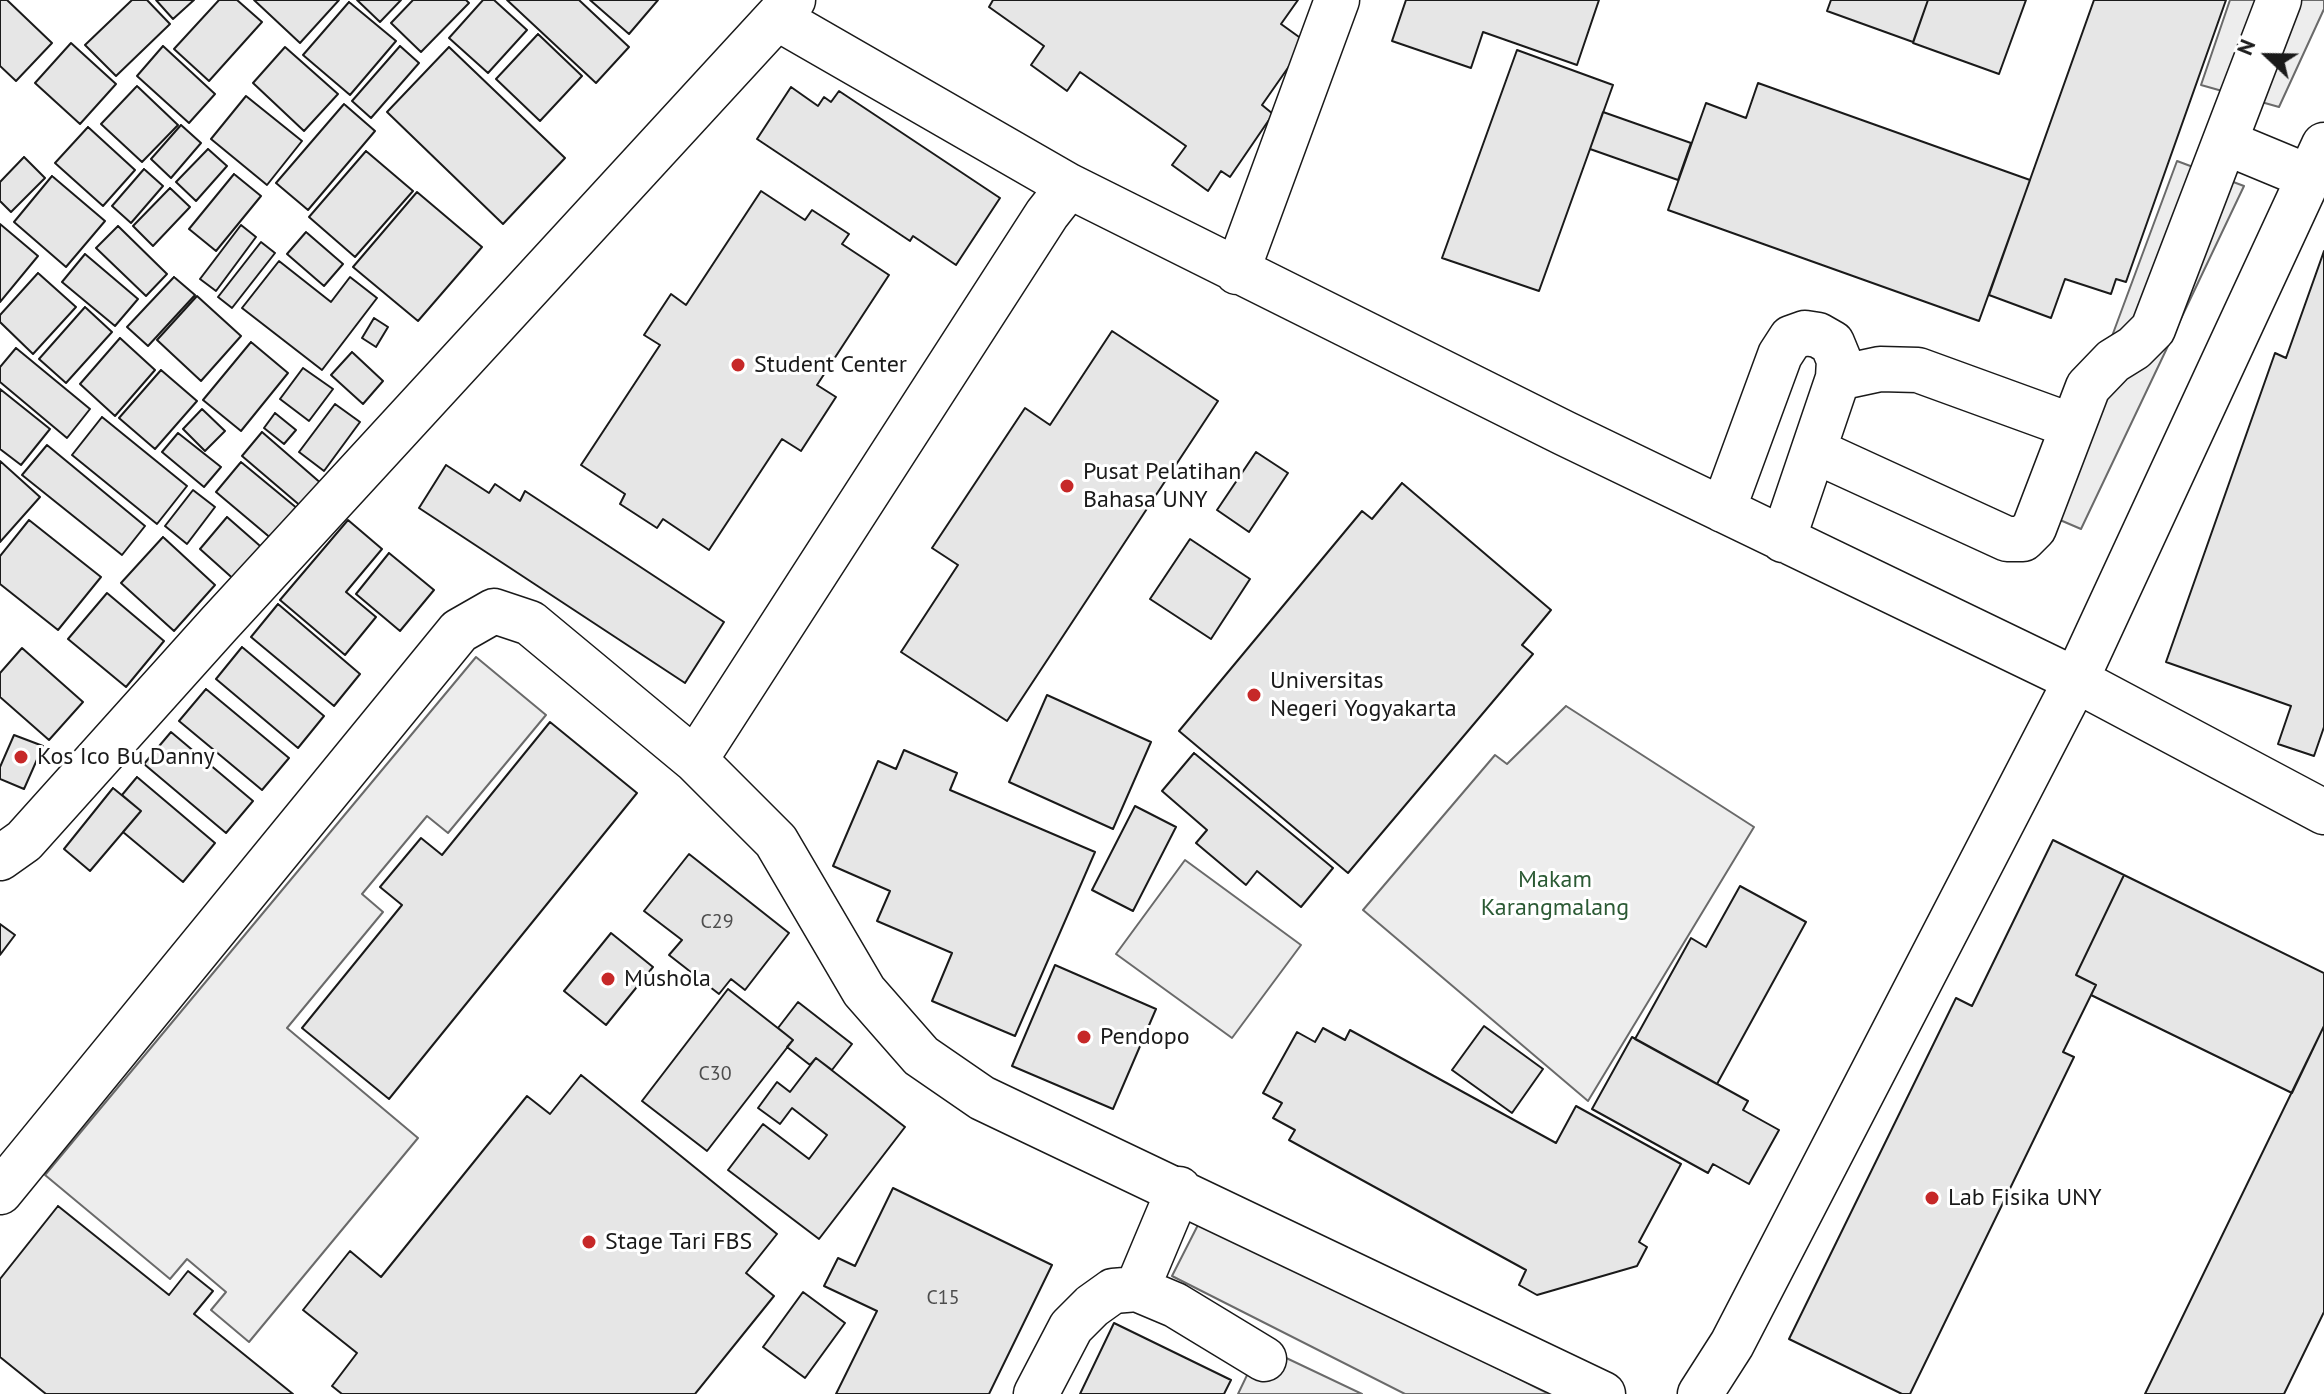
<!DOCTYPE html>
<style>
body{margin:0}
#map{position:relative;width:2324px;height:1394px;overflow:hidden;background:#fff;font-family:"PT Sans",sans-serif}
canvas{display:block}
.north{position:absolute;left:2228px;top:16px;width:80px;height:80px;-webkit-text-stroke:6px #fff;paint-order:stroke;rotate:292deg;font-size:22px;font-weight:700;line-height:32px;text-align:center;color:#1a1a1a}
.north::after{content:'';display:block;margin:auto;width:28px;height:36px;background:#1a1a1a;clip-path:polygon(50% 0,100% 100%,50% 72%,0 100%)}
</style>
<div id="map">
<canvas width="2324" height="1394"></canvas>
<div class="north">N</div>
</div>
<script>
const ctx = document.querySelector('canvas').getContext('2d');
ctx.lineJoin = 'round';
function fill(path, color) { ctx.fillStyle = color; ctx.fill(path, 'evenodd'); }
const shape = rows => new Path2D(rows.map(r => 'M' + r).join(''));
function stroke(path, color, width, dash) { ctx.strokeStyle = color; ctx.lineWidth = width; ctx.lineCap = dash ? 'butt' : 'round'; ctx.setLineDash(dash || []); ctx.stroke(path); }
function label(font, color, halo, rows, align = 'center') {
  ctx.font = font + ' "PT Sans",sans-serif'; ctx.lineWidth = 6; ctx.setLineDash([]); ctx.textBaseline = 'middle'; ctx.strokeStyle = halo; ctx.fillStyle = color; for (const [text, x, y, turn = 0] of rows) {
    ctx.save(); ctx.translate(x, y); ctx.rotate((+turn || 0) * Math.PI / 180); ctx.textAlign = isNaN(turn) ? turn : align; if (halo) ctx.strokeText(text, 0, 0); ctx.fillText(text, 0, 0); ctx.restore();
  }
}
const built = shape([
 [2230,0,2324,0,2324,9,2279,107,2201,85,2230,0],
 [2177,161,2244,186,2081,529,2046,514,2177,161],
 [476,657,546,715,448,833,427,816,362,894,383,912,287,1028,418,1138,249,1342,211,1310,226,1292,187,1259,170,1279,45,1175,476,657],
 [1566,706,1754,827,1588,1101,1363,910,1495,755,1507,764,1566,706],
 [1185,860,1301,945,1232,1038,1116,954,1185,860],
 [1201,1219,1549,1394,1405,1394,1172,1276,1201,1219],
 [1261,1346,1362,1394,1238,1394,1261,1346]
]);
const building = shape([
 [0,0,7,0,52,43,16,81,0,66,0,0],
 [132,0,147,0,170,24,116,76,85,45,132,0],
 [156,0,194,0,173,19,156,0],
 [219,0,237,0,262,22,209,81,174,49,219,0],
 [254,0,339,0,300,43,254,0],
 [357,0,401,0,380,22,357,0],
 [413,0,466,0,469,3,421,52,391,23,413,0],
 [483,0,494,0,527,30,488,73,449,38,483,0],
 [507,0,579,0,629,47,596,83,507,0],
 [590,0,658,0,629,34,590,0],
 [993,0,1298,0,1281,24,1306,42,1262,105,1273,114,1230,177,1221,171,1208,191,1172,165,1186,146,1080,72,1067,91,1031,65,1044,46,989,7,993,0],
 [1406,0,1599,0,1577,65,1483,32,1471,68,1392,41,1406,0],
 [1831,0,1928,0,1913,42,1827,11,1831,0],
 [1928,0,2026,0,1999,74,1913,43,1928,0],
 [2094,0,2226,0,2126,282,2116,279,2111,294,2065,279,2051,318,1989,295,2094,0],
 [349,2,396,41,350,95,303,55,349,2],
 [538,34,582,76,540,121,496,79,538,34],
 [71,43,116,84,80,124,35,83,71,43],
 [163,46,215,94,189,123,137,76,163,46],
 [400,46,419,63,371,118,352,101,400,46],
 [285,47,338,94,304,131,253,83,285,47],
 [449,47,565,158,503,224,387,112,449,47],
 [1517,50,1613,85,1539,291,1442,258,1517,50],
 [1758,83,2030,180,1979,321,1668,210,1706,103,1746,118,1758,83],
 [137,86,178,125,142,162,101,124,137,86],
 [791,87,818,106,824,97,831,102,839,91,1000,198,956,265,913,236,910,241,757,139,791,87],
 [246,96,302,141,267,185,211,139,246,96],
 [344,104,375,131,308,210,276,183,344,104],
 [1603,112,1691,143,1678,180,1590,149,1603,112],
 [181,125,201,143,171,178,151,159,181,125],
 [88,127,135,170,103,206,55,163,88,127],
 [208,149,227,166,196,201,176,182,208,149],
 [366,151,413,191,355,257,309,217,366,151],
 [24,157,45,178,11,212,0,201,0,182,24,157],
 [144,169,163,186,131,223,112,206,144,169],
 [234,174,261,196,216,251,189,229,234,174],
 [52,176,105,221,66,267,14,222,52,176],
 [170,188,190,207,153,246,133,226,170,188],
 [761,191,805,220,812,210,849,234,842,244,889,275,817,385,836,397,801,451,782,439,709,550,663,519,657,528,620,504,625,494,581,465,660,345,644,335,671,294,686,305,761,191],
 [417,192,482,247,418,321,353,267,417,192],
 [0,224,38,256,0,302,0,224],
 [241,225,256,237,216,291,200,279,241,225],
 [118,226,167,274,146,296,96,248,118,226],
 [306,232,343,264,324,286,287,254,306,232],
 [261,242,275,253,232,308,218,297,261,242],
 [2324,251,2324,727,2314,756,2278,744,2291,706,2166,662,2275,353,2286,358,2324,251],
 [85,254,138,299,115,326,62,282,85,254],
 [279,261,331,302,350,277,377,298,322,370,242,308,279,261],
 [38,273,76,307,33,354,0,322,0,315,38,273],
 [174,277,195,295,148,346,127,327,174,277],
 [197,296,241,336,201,381,157,340,197,296],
 [85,307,112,332,66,383,39,359,85,307],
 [374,318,388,327,376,347,362,338,374,318],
 [1112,331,1218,401,1007,721,901,652,958,565,932,548,1025,408,1050,425,1112,331],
 [120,338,155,370,115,416,80,384,120,338],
 [251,342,288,373,241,431,203,400,251,342],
 [16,348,90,409,67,438,0,382,0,367,16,348],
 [352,352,383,381,363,404,331,375,352,352],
 [303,368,333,389,309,421,280,399,303,368],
 [161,370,197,401,155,449,119,418,161,370],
 [0,389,50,429,21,465,0,449,0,389],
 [335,404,360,422,324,471,299,452,335,404],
 [202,409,225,431,205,451,183,429,202,409],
 [275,413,296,430,284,444,264,428,275,413],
 [102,417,187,486,157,524,72,455,102,417],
 [262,432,323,485,303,508,242,456,262,432],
 [178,433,221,467,204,487,162,452,178,433],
 [47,445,145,526,122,555,22,475,47,445],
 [1256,452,1288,473,1249,532,1217,510,1256,452],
 [0,461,40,497,0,542,0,461],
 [241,462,304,514,279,545,216,492,241,462],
 [446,465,489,493,495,484,520,501,525,491,724,622,685,683,419,508,446,465],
 [1402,483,1551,610,1522,645,1533,654,1348,873,1179,731,1362,511,1372,519,1402,483],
 [193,490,215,507,187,544,165,526,193,490],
 [227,517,267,552,238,583,200,549,227,517],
 [29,520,101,577,58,630,0,584,0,556,29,520],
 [348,520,382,549,346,592,376,617,345,655,280,600,348,520],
 [163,537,215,585,174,631,121,583,163,537],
 [1190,539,1250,579,1211,639,1150,599,1190,539],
 [389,553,434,590,400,631,356,594,389,553],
 [107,593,164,641,126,687,68,639,107,593],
 [278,604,360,674,334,706,251,637,278,604],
 [242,647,324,716,298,748,216,679,242,647],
 [22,648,83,702,49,740,0,697,0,673,22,648],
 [206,689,289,758,262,790,179,721,206,689],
 [1047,695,1151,742,1113,829,1009,782,1047,695],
 [550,722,637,793,389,1099,302,1028,402,905,380,887,421,838,442,855,550,722],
 [171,732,253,801,226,833,144,764,171,732],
 [14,735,43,746,24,789,0,779,0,767,14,735],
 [904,750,957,773,950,790,1095,852,1015,1036,932,1001,952,953,877,921,890,891,833,866,878,761,896,769,904,750],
 [1194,753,1333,868,1301,907,1257,871,1246,885,1196,843,1207,830,1162,791,1194,753],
 [137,777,215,843,183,882,123,832,141,811,122,795,137,777],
 [113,788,141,811,90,871,64,849,113,788],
 [1135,806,1176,827,1133,911,1092,890,1135,806],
 [2053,840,2124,875,2076,975,2096,985,2063,1052,2074,1057,1910,1394,1902,1394,1789,1339,1956,998,1972,1006,2053,840],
 [689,854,789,933,745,990,731,979,719,994,669,955,682,940,644,911,689,854],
 [2124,875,2324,973,2324,1026,2292,1093,2091,995,2096,985,2076,975,2124,875],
 [1740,886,1806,922,1717,1084,1635,1039,1691,938,1706,947,1740,886],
 [0,924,15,935,0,955,0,924],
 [611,933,653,967,606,1025,564,991,611,933],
 [1055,965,1156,1009,1113,1109,1012,1066,1055,965],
 [728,989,793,1040,707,1151,642,1101,728,989],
 [798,1002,852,1044,832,1070,816,1058,810,1065,787,1047,793,1040,778,1028,798,1002],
 [1484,1026,1543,1069,1512,1113,1452,1070,1484,1026],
 [2324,1026,2324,1312,2284,1394,2145,1394,2324,1026],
 [1323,1028,1345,1040,1350,1030,1556,1143,1576,1106,1681,1164,1639,1242,1647,1247,1637,1266,1537,1295,1519,1285,1526,1270,1289,1140,1295,1130,1273,1118,1282,1103,1263,1093,1297,1032,1315,1042,1323,1028],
 [1632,1037,1748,1101,1743,1110,1779,1130,1749,1184,1713,1164,1708,1173,1592,1109,1632,1037],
 [816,1058,905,1127,819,1239,728,1170,763,1124,809,1159,827,1135,792,1108,780,1124,758,1108,777,1082,790,1092,816,1058],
 [581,1075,777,1234,746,1273,774,1296,695,1394,342,1394,332,1386,357,1353,303,1310,350,1251,381,1277,527,1096,550,1114,581,1075],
 [893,1188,1052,1265,989,1394,836,1394,877,1311,824,1286,838,1258,855,1266,893,1188],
 [58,1206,169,1295,188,1271,213,1291,194,1314,293,1394,46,1394,0,1357,0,1279,58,1206],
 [803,1292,845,1323,805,1378,763,1347,803,1292],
 [1114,1323,1231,1380,1224,1394,1080,1394,1114,1323]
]);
const minor = shape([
 [777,18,1069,186,1564,433,2076,680,2324,812],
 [2227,143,2309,177],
 [1237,272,1337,0],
 [1838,378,1880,369,1918,370,2072,426],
 [1815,451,2007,539,2023,539,2034,528,2088,387,2113,361,2134,348,2153,329,2279,0],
 [1723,510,1780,355,1791,338,1805,333,1818,335,1832,343,1839,360,1838,378,1783,540],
 [695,760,1047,214,1069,186],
 [0,858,24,841,219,624,793,0],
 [0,1192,459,631,494,611,530,623,695,760,776,841,864,991,921,1056,982,1098,1603,1394],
 [1137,1289,1179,1189],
 [1036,1394,1071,1327,1092,1306,1113,1291,1137,1289,1175,1305,1264,1359],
 [1700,1394,1732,1344,2076,680,2324,145]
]);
const markers = [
 [738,365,8,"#c62828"],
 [1067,486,8,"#c62828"],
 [1254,695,8,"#c62828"],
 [21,757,8,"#c62828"],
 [608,979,8,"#c62828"],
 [1084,1037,8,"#c62828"],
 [1932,1198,8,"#c62828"],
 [589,1242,8,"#c62828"]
];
const numberNames = [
 ["C29",717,922],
 ["C30",715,1074],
 ["C15",943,1298]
];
const poiNames = [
 ["Student Center",754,365],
 ["Pusat Pelatihan",1083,472],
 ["Bahasa UNY",1083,500],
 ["Universitas",1270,681],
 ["Negeri Yogyakarta",1270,709],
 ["Kos Ico Bu Danny",37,757],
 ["Mushola",624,979],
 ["Pendopo",1100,1037],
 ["Lab Fisika UNY",1948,1198],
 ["Stage Tari FBS",605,1242]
];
const parkNames = [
 ["Makam",1555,880],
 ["Karangmalang",1555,908]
];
fill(built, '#ededed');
stroke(built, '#6a6a6a', 2);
fill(building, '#e6e6e6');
stroke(building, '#1a1a1a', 2);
stroke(minor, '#1a1a1a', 47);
stroke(minor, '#fff', 44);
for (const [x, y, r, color] of markers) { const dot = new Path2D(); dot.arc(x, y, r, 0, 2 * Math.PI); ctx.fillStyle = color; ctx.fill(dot); stroke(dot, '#fff', 3); }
label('20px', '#4d4d4d', null, numberNames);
label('24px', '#1a1a1a', '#fff', poiNames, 'left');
label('24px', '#2b5a34', '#fff', parkNames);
</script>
